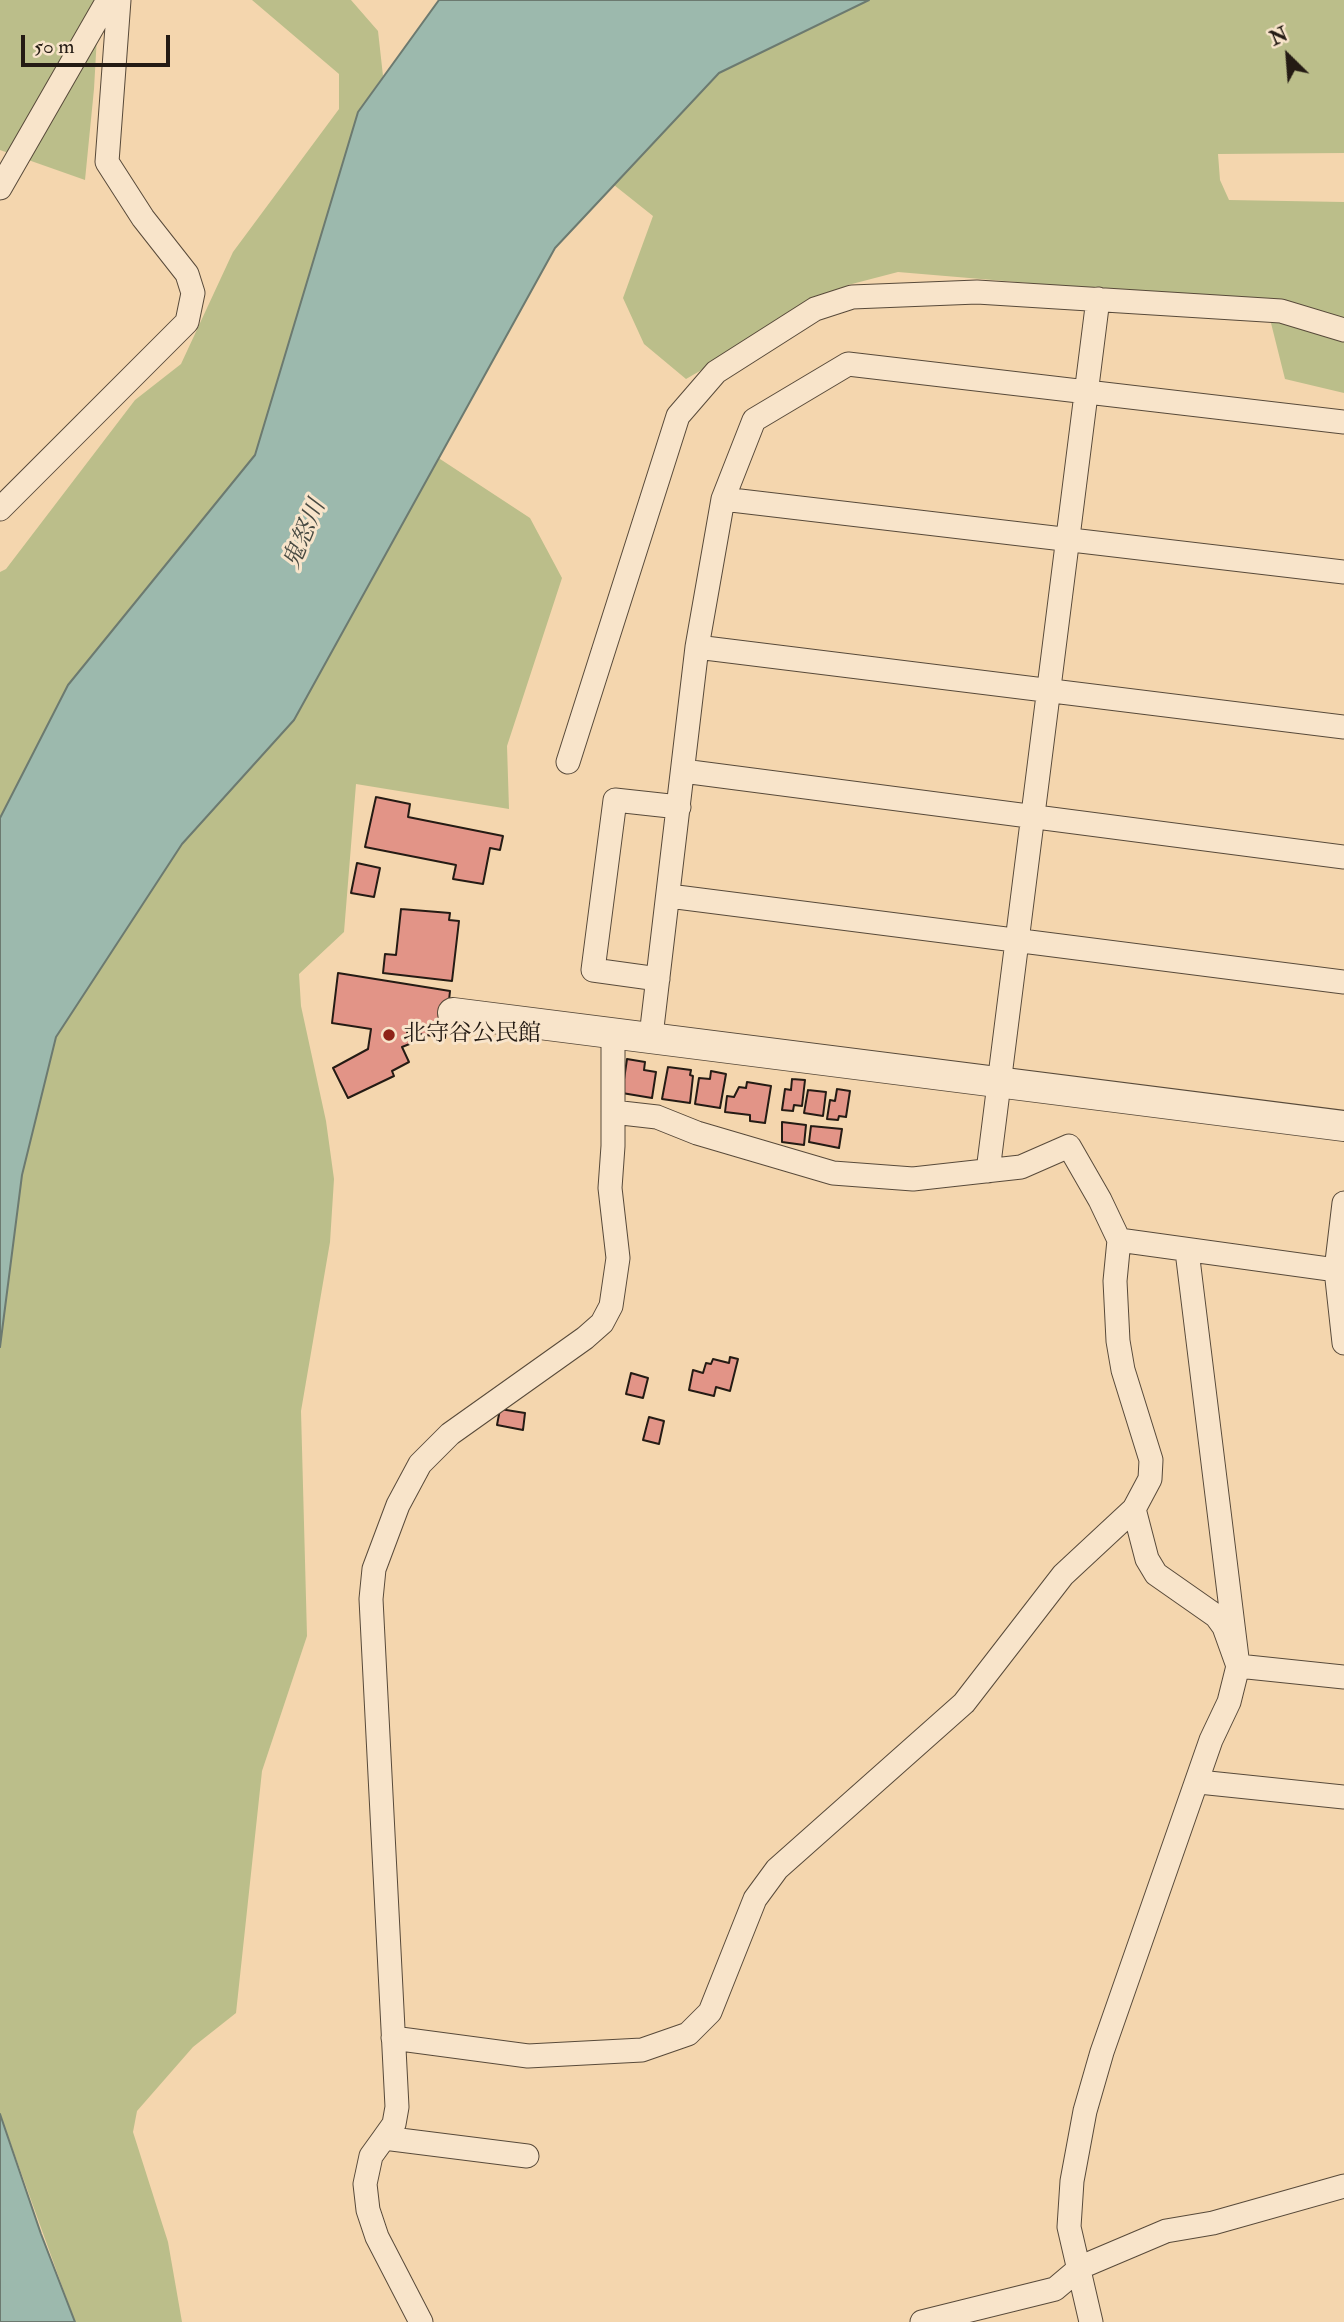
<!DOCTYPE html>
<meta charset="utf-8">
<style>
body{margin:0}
#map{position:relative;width:1344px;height:2322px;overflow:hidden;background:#f4d6ae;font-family:"IM FELL Double Pica",serif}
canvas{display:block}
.north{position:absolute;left:1253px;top:21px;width:70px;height:70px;-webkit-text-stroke:5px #f8e4ca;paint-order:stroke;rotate:335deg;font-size:19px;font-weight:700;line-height:28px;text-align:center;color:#241b14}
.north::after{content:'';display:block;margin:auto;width:24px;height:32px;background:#241b14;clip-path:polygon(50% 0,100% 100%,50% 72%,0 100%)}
.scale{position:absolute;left:21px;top:35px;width:149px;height:32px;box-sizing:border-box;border:4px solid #241b14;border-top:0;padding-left:9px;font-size:21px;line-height:24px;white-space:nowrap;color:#241b14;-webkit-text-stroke:5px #f8e4ca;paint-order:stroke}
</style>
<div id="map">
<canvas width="1344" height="2322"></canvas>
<div class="north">N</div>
<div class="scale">50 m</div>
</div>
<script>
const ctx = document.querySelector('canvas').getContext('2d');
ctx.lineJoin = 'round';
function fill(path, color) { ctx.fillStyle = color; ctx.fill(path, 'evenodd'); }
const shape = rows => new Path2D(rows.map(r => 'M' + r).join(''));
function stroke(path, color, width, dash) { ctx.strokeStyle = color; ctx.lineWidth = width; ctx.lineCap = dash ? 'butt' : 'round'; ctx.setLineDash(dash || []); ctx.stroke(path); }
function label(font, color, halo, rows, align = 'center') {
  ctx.font = font + ' "IM FELL Double Pica","Noto Serif JP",serif'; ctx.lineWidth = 6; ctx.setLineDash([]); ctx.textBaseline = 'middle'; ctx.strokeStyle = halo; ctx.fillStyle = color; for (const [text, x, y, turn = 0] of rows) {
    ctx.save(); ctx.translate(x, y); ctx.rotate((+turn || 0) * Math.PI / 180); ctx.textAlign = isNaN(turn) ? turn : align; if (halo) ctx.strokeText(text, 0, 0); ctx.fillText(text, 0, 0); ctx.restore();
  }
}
const green = shape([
 [0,0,99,0,94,89,85,180,0,150],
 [252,0,351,0,378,31,383,76,358,112,255,455,68,685,0,818,0,572,6,569,135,400,181,364,233,252,339,109,339,74],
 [869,0,1344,0,1344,153,1218,154,1220,180,1229,200,1344,202,1344,393,1285,379,1266,303,898,272,848,285,686,379,644,344,623,298,653,216,614,185,719,73],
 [437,457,530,518,562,578,507,746,509,809,356,784,344,932,299,974,301,1006,326,1121,334,1179,330,1242,301,1411,307,1636,262,1771,236,2013,193,2047,137,2111,133,2132,168,2242,182,2322,75,2322,0,2114,0,1347,22,1175,56,1037,182,844,294,720]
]);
const water = shape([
 [439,0,869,0,719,73,555,248,294,720,182,844,56,1037,22,1175,0,1347,0,818,68,685,255,455,358,112,439,0],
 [0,2114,41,2234,75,2322,0,2322,0,2114]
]);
const building = shape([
 [376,797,410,804,408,817,503,836,500,850,490,848,483,884,453,879,456,865,365,847,376,797],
 [357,863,380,868,374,897,351,893,357,863],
 [401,909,450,913,449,920,459,921,452,981,383,973,385,954,396,955,401,909],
 [338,973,450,991,445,1038,407,1032,412,1043,402,1047,409,1062,392,1071,394,1076,348,1098,333,1068,368,1049,371,1029,332,1023,338,973],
 [627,1059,645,1062,644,1070,656,1072,652,1098,622,1093,627,1059],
 [668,1067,691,1070,690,1075,693,1076,690,1103,662,1099,668,1067],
 [711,1071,726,1074,720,1108,695,1104,699,1078,710,1079,711,1071],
 [792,1079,805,1080,802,1106,794,1105,793,1111,782,1110,785,1089,791,1090,792,1079],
 [747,1082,771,1086,765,1123,750,1121,750,1115,725,1112,727,1096,734,1097,739,1087,746,1088,747,1082],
 [837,1089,850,1091,846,1117,839,1116,838,1120,827,1119,830,1100,835,1101,837,1089],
 [808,1090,826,1092,823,1116,804,1113,808,1090],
 [782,1122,806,1125,804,1145,782,1142,782,1122],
 [811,1126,842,1129,839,1148,809,1142,811,1126],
 [730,1357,738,1359,730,1391,716,1387,714,1396,689,1390,693,1370,703,1373,706,1363,711,1364,713,1359,729,1363,730,1357],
 [631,1373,648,1378,643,1398,626,1394,631,1373],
 [500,1409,525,1413,523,1430,497,1425,500,1409],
 [649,1417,664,1421,659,1444,643,1440,649,1417]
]);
const minor = shape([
 [0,188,108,0],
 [723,499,1344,572],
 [0,509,187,322,193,293,187,274,143,218,107,162,119,0],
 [697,647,1344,727],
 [568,762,678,416,716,372,815,309,852,297,977,292,1281,311,1344,330],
 [683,771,1344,857],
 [669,896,1344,982],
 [658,979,593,970,615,800,679,807],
 [651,1036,697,647,723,499,754,420,848,364,1344,422],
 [988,1171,1098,299],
 [1344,1203,1336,1270,1344,1343],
 [1119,1240,1344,1271],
 [1134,1509,1147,1559,1156,1574,1216,1616,1224,1627,1238,1666,1344,1677],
 [1199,1782,1344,1797],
 [393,2038,528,2056,642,2050,688,2034,710,2012,755,1899,777,1869,964,1703,1063,1575,1134,1509,1150,1479,1151,1460,1123,1370,1118,1341,1115,1281,1119,1240,1100,1200,1069,1146,1021,1167,913,1179,833,1173,697,1133,657,1117,613,1112],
 [384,2138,394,2124,397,2107,371,1599,374,1569,398,1505,420,1464,450,1434,585,1338,602,1323,611,1306,618,1258,610,1188,613,1146,613,1032],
 [421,2322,377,2237,368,2210,365,2184,371,2156,384,2138,527,2156],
 [922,2322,1055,2289,1081,2267,1166,2231,1213,2223,1344,2186],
 [1091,2322,1069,2227,1072,2181,1085,2111,1102,2052,1211,1740,1229,1702,1238,1666,1187,1251]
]);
const tertiary = shape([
 [453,1013,1344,1126]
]);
const markers = [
 [389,1035,7,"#8f2418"]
];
const poiNames = [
 ["北守谷公民館",403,1035]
];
const waterNames = [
 ["鬼怒川",306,535,-67]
];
fill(green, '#bbbe8a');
fill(water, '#9cb9ad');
stroke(water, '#6c7a70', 2);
fill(building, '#e29487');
stroke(building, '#241b14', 2);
stroke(minor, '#584a3a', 25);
stroke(tertiary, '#584a3a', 32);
stroke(minor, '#f8e4ca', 23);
stroke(tertiary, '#f8e4ca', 30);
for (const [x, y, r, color] of markers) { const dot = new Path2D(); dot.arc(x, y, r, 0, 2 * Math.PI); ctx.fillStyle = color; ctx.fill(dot); stroke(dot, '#f8e4ca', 2.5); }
label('23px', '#241b14', '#f8e4ca', poiNames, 'left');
label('italic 24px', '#484a42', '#f8e4ca', waterNames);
</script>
